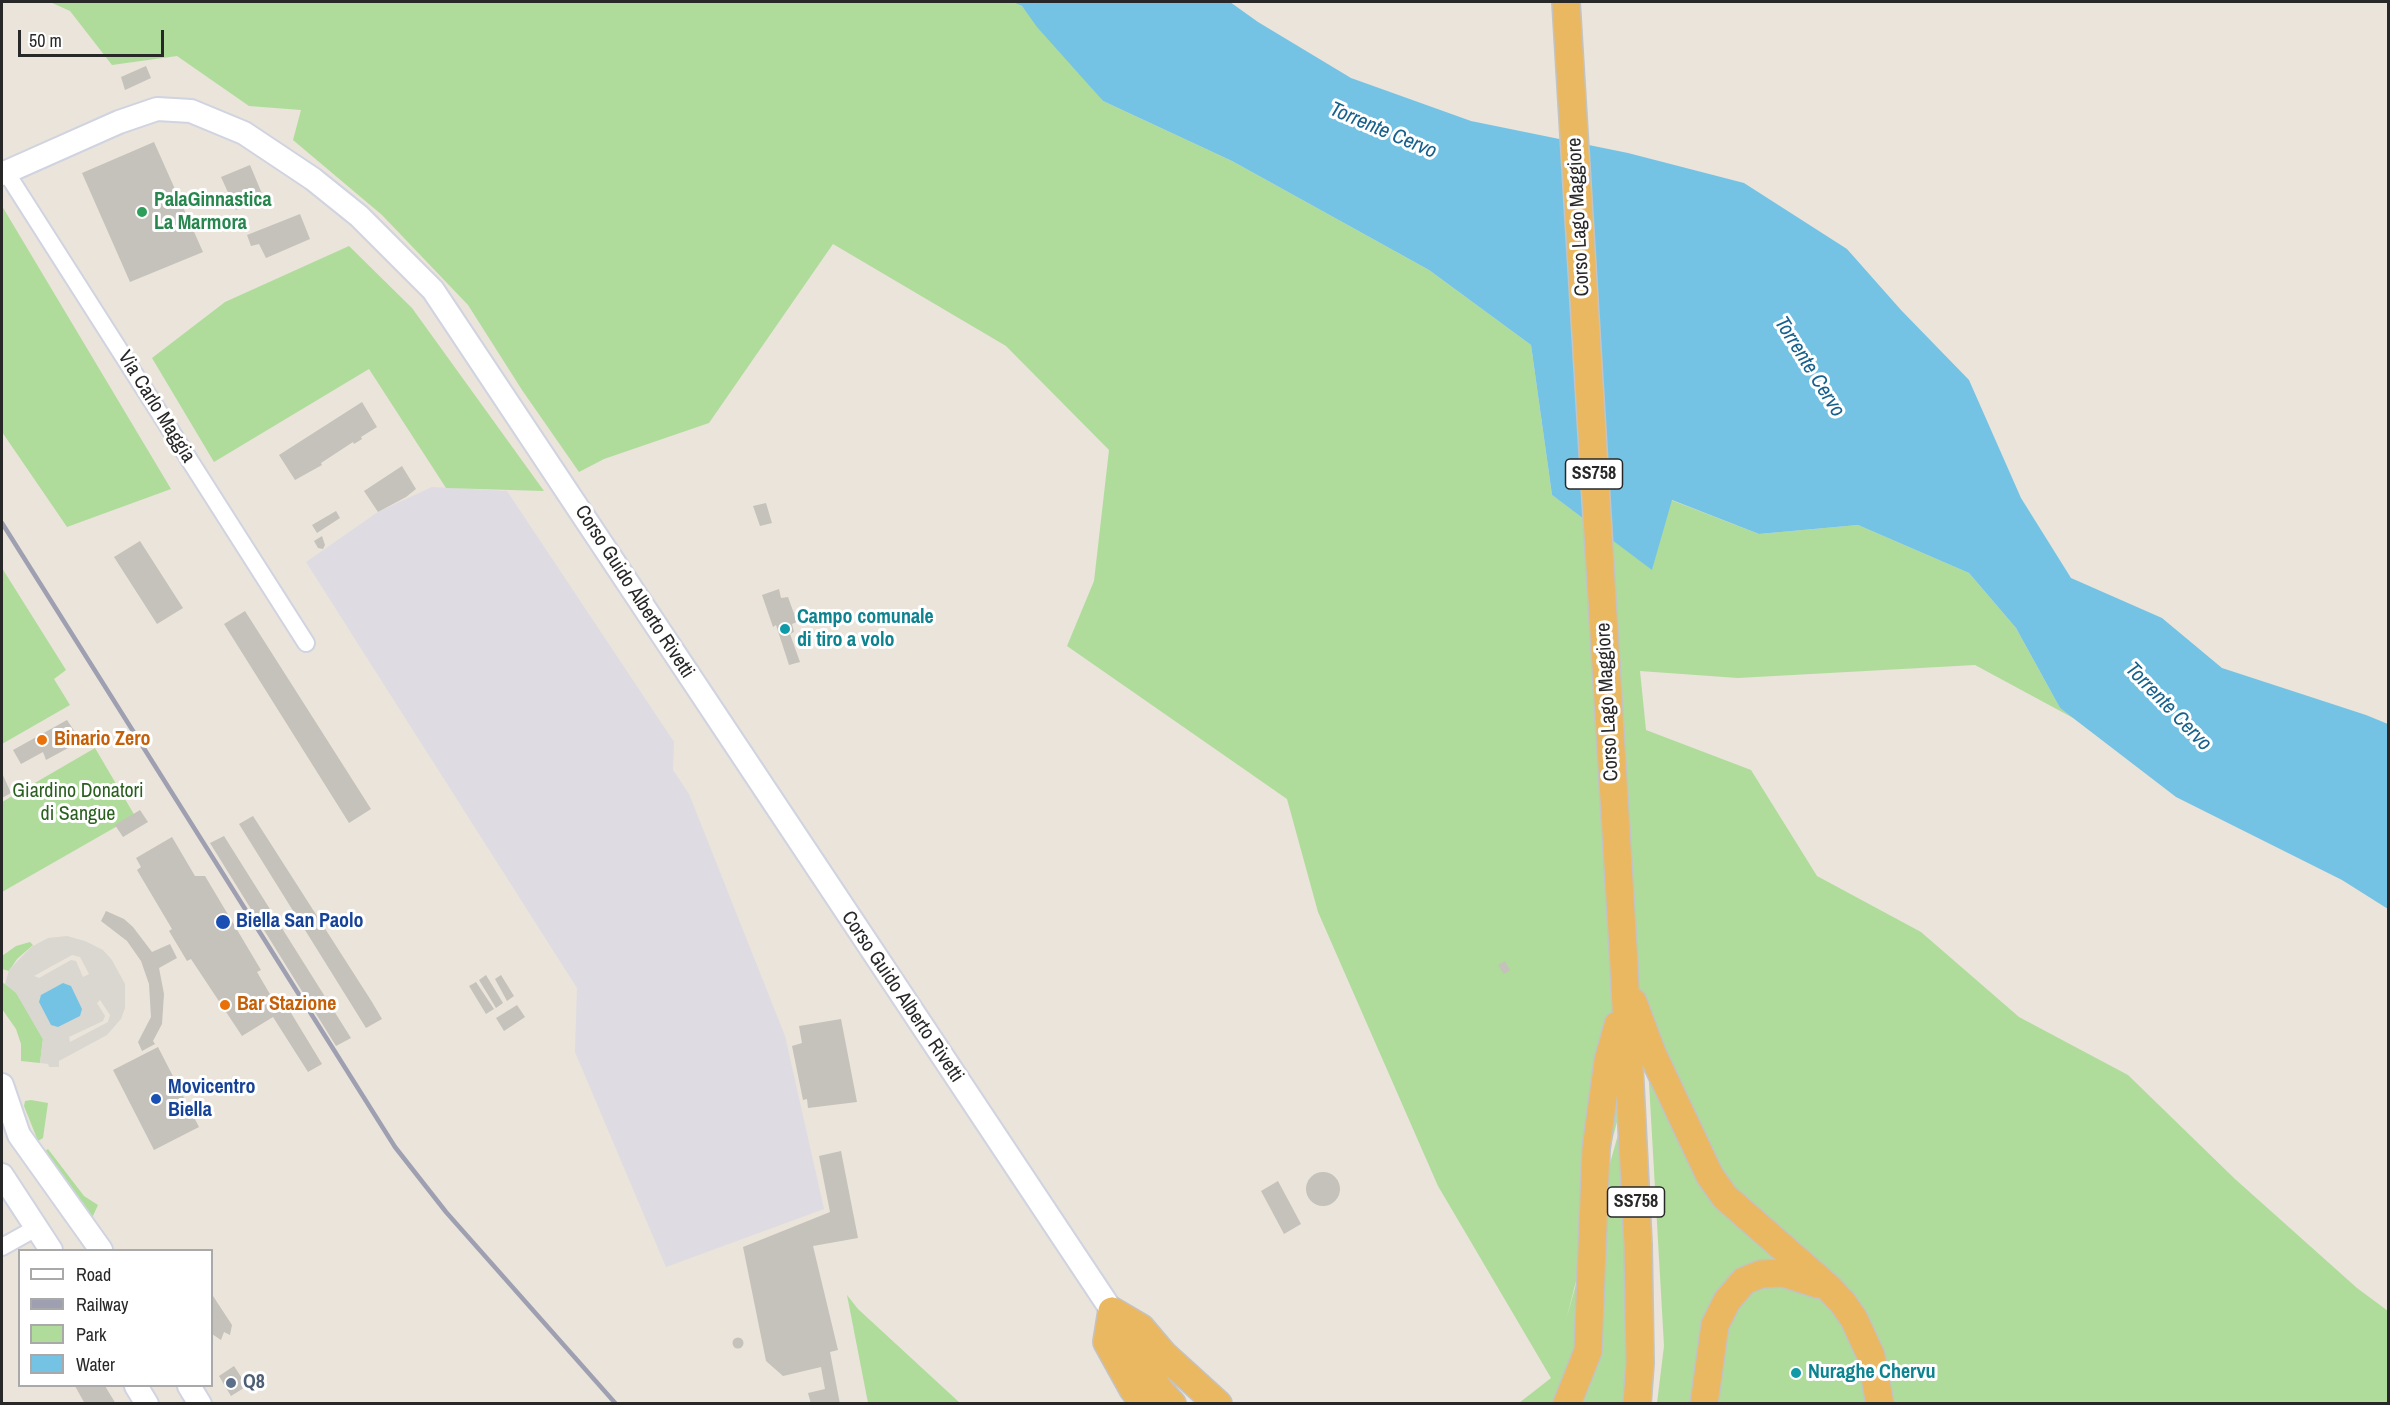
<!DOCTYPE html>
<style>
body{margin:0}
#map{position:relative;width:2390px;height:1405px;overflow:hidden;background:#eae4db;font-family:"Archivo Narrow",sans-serif}
canvas{display:block}
.frame{position:absolute;inset:0;border:3px solid #282828;pointer-events:none}
.legend{position:absolute;left:18px;top:1249px;width:195px;height:138px;box-sizing:border-box;background:#fff;border:2px solid #a9a9a9;margin:0;padding:8px 10px;list-style:none;font-size:18px;color:#282828}
.legend li{display:flex;align-items:center;gap:12px;height:30px}
.legend b{width:30px;border:2px solid #a9a9a9}
.scale{position:absolute;left:18px;top:30px;width:146px;height:27px;box-sizing:border-box;border:3px solid #282828;border-top:0;padding-left:8px;font-size:18px;line-height:21px;white-space:nowrap;color:#282828;-webkit-text-stroke:4px #fff;paint-order:stroke}
</style>
<div id="map">
<canvas width="2390" height="1405"></canvas>
<div class="frame"></div>
<ul class="legend">
<li><b style="height:8px;background:#fff"></b>Road</li>
<li><b style="height:8px;background:#9ea0b1"></b>Railway</li>
<li><b style="height:16px;background:#afdc9b"></b>Park</li>
<li><b style="height:16px;background:#75c3e4"></b>Water</li>
</ul>
<div class="scale">50 m</div>
</div>
<script>
const ctx = document.querySelector('canvas').getContext('2d');
ctx.lineJoin = 'round';
function fill(path, color) { ctx.fillStyle = color; ctx.fill(path, 'evenodd'); }
const shape = rows => new Path2D(rows.map(r => 'M' + r).join(''));
function stroke(path, color, width, dash) { ctx.strokeStyle = color; ctx.lineWidth = width; ctx.lineCap = dash ? 'butt' : 'round'; ctx.setLineDash(dash || []); ctx.stroke(path); }
function label(font, color, halo, rows, align = 'center') {
  ctx.font = font + ' "Archivo Narrow",sans-serif'; ctx.lineWidth = 6; ctx.setLineDash([]); ctx.textBaseline = 'middle'; ctx.strokeStyle = halo; ctx.fillStyle = color; for (const [text, x, y, turn = 0] of rows) {
    ctx.save(); ctx.translate(x, y); ctx.rotate((+turn || 0) * Math.PI / 180); ctx.textAlign = isNaN(turn) ? turn : align; if (halo) ctx.strokeText(text, 0, 0); ctx.fillText(text, 0, 0); ctx.restore();
  }
}
const industrial = shape([
 [432,487,507,491,674,742,673,770,689,794,785,1036,824,1209,666,1267,575,1052,577,988,306,562,378,512]
]);
const green = shape([
 [50,2,1012,2,1022,6,1103,101,1232,161,1429,270,1531,345,1552,495,1652,569,1671,500,1759,534,1858,525,1969,573,2016,628,2060,708,2075,719,1975,665,1738,678,1640,671,1646,730,1751,770,1817,876,1921,932,2019,1017,2128,1075,2235,1179,2357,1288,2388,1311,2388,1403,1657,1403,1664,1346,1645,1013,1566,1320,1630,1092,1636,1403,1519,1403,1551,1378,1438,1186,1318,912,1287,799,1067,646,1094,581,1109,450,1006,346,833,244,709,423,604,459,579,472,522,390,468,305,382,215,293,140,301,110,249,106,177,56,112,65,70,11],
 [2,206,171,489,67,527,2,432],
 [349,246,412,308,544,491,446,488,369,369,214,462,152,358,225,302],
 [2,568,66,670,54,679,70,705,2,744],
 [95,748,135,816,2,892,2,802],
 [30,942,33,945,17,959,9,971,2,969,2,956,16,946],
 [2,982,16,992,43,1039,40,1063,21,1061,21,1044,16,1029,2,1009],
 [31,1100,48,1103,43,1138,38,1141,24,1106,25,1101],
 [48,1149,84,1196,98,1205,92,1218,44,1152],
 [847,1295,858,1309,960,1403,868,1403]
]);
const plaza = shape([
 [67,936,85,941,103,950,112,960,125,984,125,1008,121,1019,107,1035,59,1061,59,1067,49,1067,48,1064,40,1063,43,1039,16,993,5,984,9,970,31,947,48,938],
 [72,955,80,957,89,974,83,977,76,961,71,960,39,978,34,976],
 [100,1000,110,1015,108,1022,70,1042,69,1037,103,1021,105,1016,97,1003]
]);
const water = shape([
 [1012,2,1230,2,1258,22,1351,78,1471,121,1628,153,1744,183,1847,249,1901,310,1969,380,2021,498,2071,578,2162,618,2222,668,2366,715,2388,724,2388,909,2342,880,2176,797,2060,708,2016,628,1969,573,1858,525,1759,534,1672,500,1652,570,1552,495,1531,345,1429,270,1232,161,1103,101,1037,27,1022,6],
 [63,983,71,986,82,1009,80,1016,58,1027,51,1025,39,1002,41,995]
]);
const building = shape([
 [146,66,151,78,125,90,121,77],
 [154,142,203,252,130,282,82,173],
 [250,165,263,196,236,210,221,177],
 [300,214,310,239,266,258,259,244,251,246,247,235],
 [362,402,377,427,361,437,362,439,354,444,353,442,321,463,322,465,295,480,279,455],
 [402,466,416,489,406,497,378,512,364,491],
 [766,503,772,523,760,526,753,506],
 [336,511,340,518,317,533,312,525],
 [322,536,325,545,323,549,318,548,314,541],
 [140,541,183,608,157,624,114,557],
 [779,589,781,598,788,597,797,622,792,624,794,632,790,634,800,662,789,665,776,625,773,627,762,595],
 [245,611,371,809,349,823,224,624],
 [67,720,81,741,46,760,43,752,21,764,13,750],
 [2,773,11,793,2,798],
 [140,810,148,822,123,837,115,825],
 [253,816,372,1002,382,1019,366,1028,239,824],
 [224,836,351,1038,336,1046,210,843],
 [172,837,195,876,205,876,261,970,257,972,278,1008,285,1003,322,1064,308,1072,273,1017,242,1036,191,959,187,961,169,931,172,929,137,870,141,867,136,858],
 [106,911,124,919,133,927,152,952,170,944,177,958,159,968,164,994,162,1024,153,1041,155,1044,142,1051,138,1042,151,1017,149,984,141,961,127,941,101,921],
 [1505,961,1510,970,1504,974,1498,965],
 [486,975,503,1003,496,1008,479,980],
 [501,975,514,996,507,1001,495,979],
 [476,982,494,1009,486,1014,469,986],
 [517,1005,525,1017,504,1031,496,1018],
 [841,1019,857,1102,808,1108,807,1099,803,1100,792,1046,802,1043,799,1026],
 [158,1047,199,1127,154,1150,113,1070],
 [841,1151,858,1238,813,1246,838,1350,830,1352,840,1404,811,1404,808,1393,825,1389,821,1367,783,1376,766,1361,743,1247,830,1212,819,1156],
 '1306 1189a17 17 0 1 1 34 0a17 17 0 1 1-34 0Z',
 [1278,1181,1301,1224,1284,1234,1261,1191],
 [213,1296,232,1325,230,1335,224,1332,221,1340,212,1334],
 '732.5 1343a5.5 5.5 0 1 1 11 0a5.5 5.5 0 1 1-11 0Z',
 [234,1366,247,1386,231,1396,219,1376],
 [75,1386,105,1386,116,1404,85,1404]
]);
const minor = shape([
 [6,172,306,643],
 [2,1247,36,1228]
]);
const secondary = shape([
 [2,174,119,122,157,109,191,111,244,133,313,179,359,216,433,290,1112,1311],
 [2,1085,19,1135,101,1250],
 [2,1175,51,1250],
 [136,1386,147,1404],
 [189,1386,200,1404]
]);
const trunk = shape([
 [1566,2,1623,947,1638,1244,1640,1363,1637,1404],
 [1633,1002,1652,1053,1710,1176,1725,1197,1829,1288,1843,1303,1854,1319,1871,1356,1880,1404],
 [1112,1311,1141,1328,1163,1354,1218,1404],
 [1112,1311,1107,1342,1133,1389,1144,1404],
 [1117,1320,1160,1391,1172,1404],
 [1567,1404,1588,1351,1596,1149,1608,1061,1618,1025],
 [1704,1404,1715,1325,1727,1301,1744,1281,1761,1274,1783,1273,1817,1284]
]);
const rail = shape([
 [2,523,395,1147,446,1212,616,1404]
]);
const markers = [
 [142,212,6,"#2e9e5b"],
 [785,629,6,"#0f9aa8"],
 [42,740,6,"#e8710a"],
 [223,922,8,"#1a4fb4"],
 [225,1005,6,"#e8710a"],
 [156,1099,6,"#1a4fb4"],
 [1796,1373,6,"#0f9aa8"],
 [231,1383,6,"#5c6f8a"]
];
const shields = [
 [1594,474,57],
 [1636,1202,57]
];
const shieldNames = [
 ["SS758",1594,474],
 ["SS758",1636,1202]
];
const leisureNames = [
 ["PalaGinnastica",154,201],
 ["La Marmora",154,224]
];
const streetNames = [
 ["Corso Lago Maggiore",1579,217,-93],
 ["Via Carlo Maggia",156,407,58],
 ["Corso Guido Alberto Rivetti",634,592,57],
 ["Corso Lago Maggiore",1608,702,-93],
 ["Corso Guido Alberto Rivetti",902,997,56]
];
const cultureNames = [
 ["Campo comunale",797,618],
 ["di tiro a volo",797,641],
 ["Nuraghe Chervu",1808,1373]
];
const foodNames = [
 ["Binario Zero",54,740],
 ["Bar Stazione",237,1005]
];
const parkNames = [
 ["Giardino Donatori",78,792],
 ["di Sangue",78,815]
];
const transitNames = [
 ["Biella San Paolo",236,922],
 ["Movicentro",168,1088],
 ["Biella",168,1111]
];
const serviceNames = [
 ["Q8",243,1383]
];
const waterNames = [
 ["Torrente Cervo",1383,131,23],
 ["Torrente Cervo",1809,367,58],
 ["Torrente Cervo",2168,707,46]
];
fill(industrial, '#dedbe2');
fill(green, '#afdc9b');
fill(plaza, '#dad7d1');
fill(water, '#75c3e4');
fill(building, '#c5c1bb');
stroke(minor, '#d0d3e0', 20);
stroke(secondary, '#d0d3e0', 26);
stroke(trunk, '#c3c3c3', 30);
stroke(minor, '#fff', 16);
stroke(secondary, '#fff', 22);
stroke(trunk, '#ebb862', 27);
stroke(rail, '#9ea0b1', 4.5);
for (const [x, y, r, color] of markers) { const dot = new Path2D(); dot.arc(x, y, r, 0, 2 * Math.PI); ctx.fillStyle = color; ctx.fill(dot); stroke(dot, '#fff', 2); }
for (const [x, y, w] of shields) { const box = new Path2D(); box.roundRect(x - w / 2, y - 15, w, 30, 4.5); ctx.fillStyle = '#fff'; ctx.fill(box); stroke(box, '#282828', 1.5); }
label('bold 18px', '#282828', null, shieldNames);
label('bold 20px', '#27864d', '#fff', leisureNames, 'left');
label('20px', '#282828', '#fff', streetNames);
label('bold 20px', '#0d838f', '#fff', cultureNames, 'left');
label('bold 20px', '#c56008', '#fff', foodNames, 'left');
label('20px', '#2a5f1f', '#fff', parkNames);
label('bold 20px', '#164399', '#fff', transitNames, 'left');
label('bold 20px', '#4e5e75', '#fff', serviceNames, 'left');
label('italic 21px', '#17618d', '#fff', waterNames);
</script>
